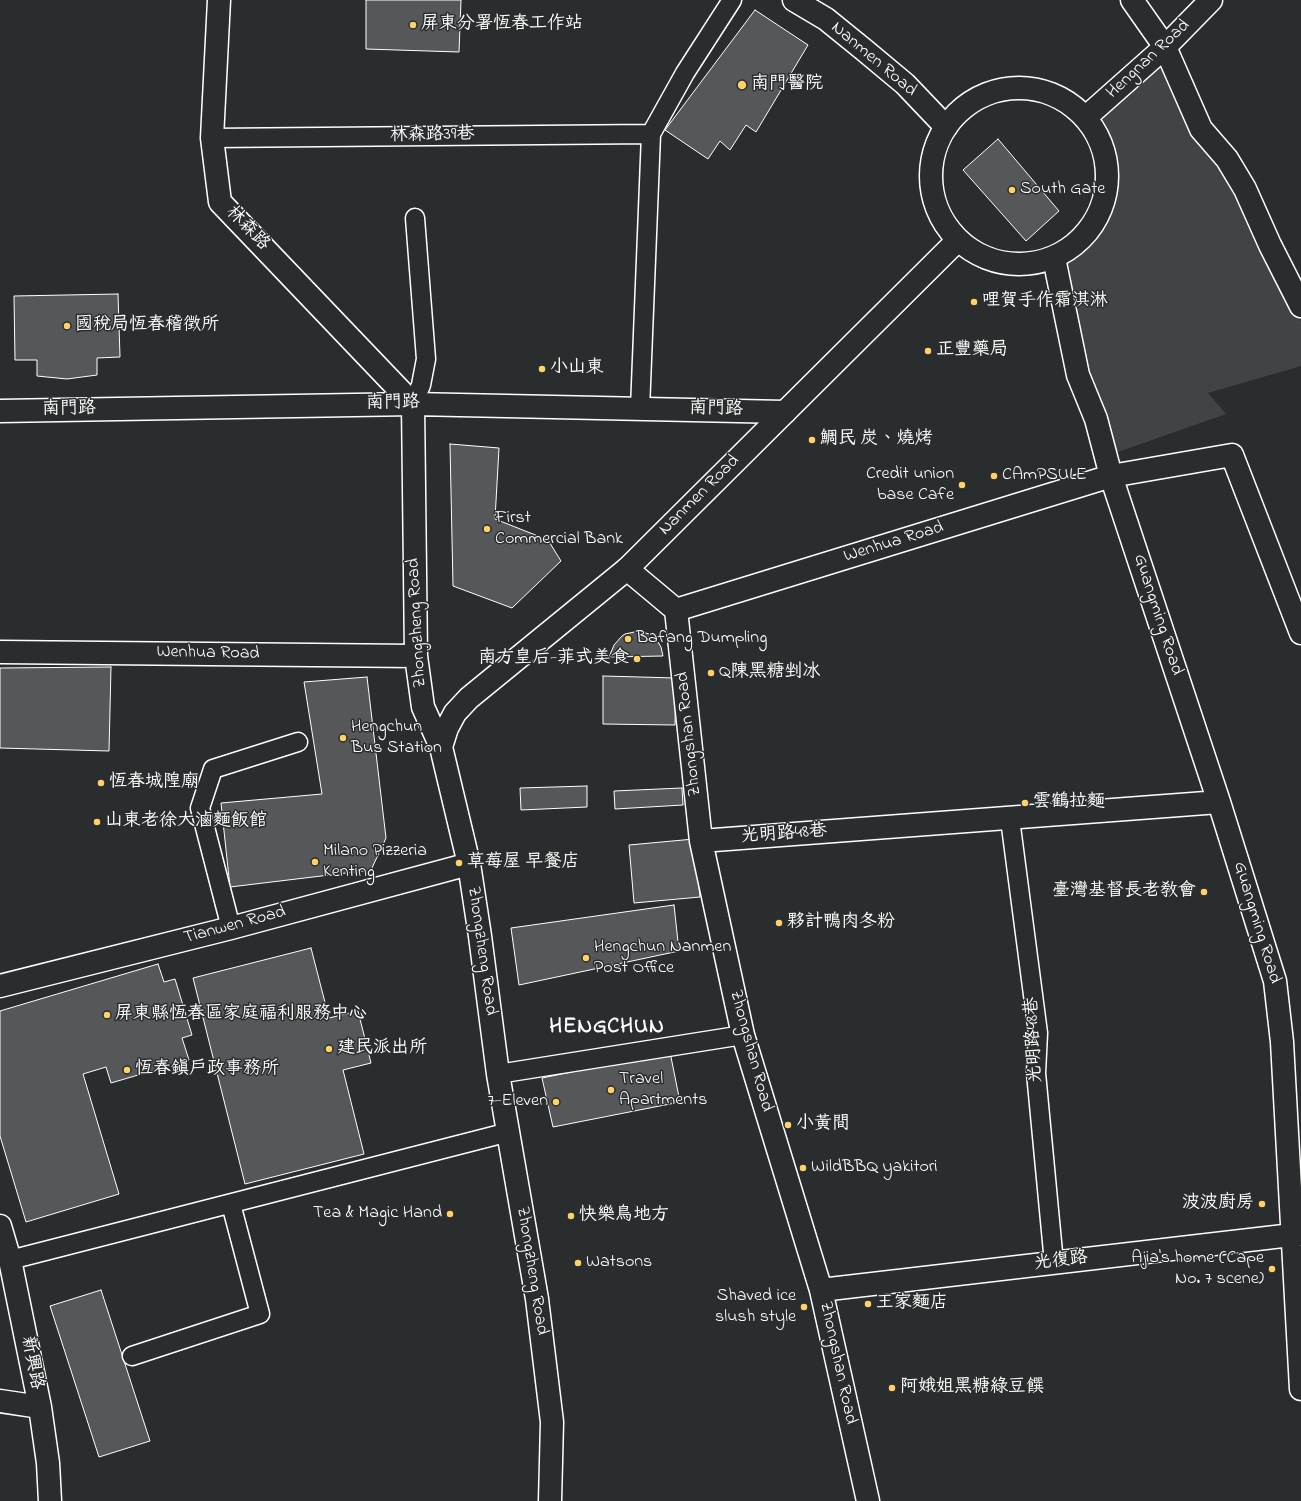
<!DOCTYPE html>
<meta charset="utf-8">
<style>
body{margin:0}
canvas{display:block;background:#2a2d2e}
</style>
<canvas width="1301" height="1501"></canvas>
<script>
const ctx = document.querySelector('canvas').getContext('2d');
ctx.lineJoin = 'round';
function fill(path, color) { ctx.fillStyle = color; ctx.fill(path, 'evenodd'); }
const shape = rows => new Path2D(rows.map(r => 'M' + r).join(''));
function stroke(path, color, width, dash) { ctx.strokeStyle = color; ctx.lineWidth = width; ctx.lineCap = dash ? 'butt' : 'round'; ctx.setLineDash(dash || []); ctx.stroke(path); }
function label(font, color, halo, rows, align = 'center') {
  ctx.font = font + ' "Indie Flower","LXGW WenKai TC",sans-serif'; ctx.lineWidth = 3; ctx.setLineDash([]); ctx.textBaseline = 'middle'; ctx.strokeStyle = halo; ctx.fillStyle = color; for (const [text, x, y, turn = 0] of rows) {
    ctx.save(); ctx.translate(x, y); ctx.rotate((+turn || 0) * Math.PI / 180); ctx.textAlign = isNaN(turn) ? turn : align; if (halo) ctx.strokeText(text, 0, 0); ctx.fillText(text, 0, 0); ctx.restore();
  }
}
const green = shape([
 [1165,47,1245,189,1292,308,1301,321,1301,366,1208,393,1226,414,1115,453,1093,406,1055,250,1095,218,1109,169,1103,143,1090,120]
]);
const building = shape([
 [366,0,461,0,459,52,366,49,366,0],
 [755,10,808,45,756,132,746,125,730,150,720,141,708,159,665,130,755,10],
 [998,139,1059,211,1026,241,963,170,998,139],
 [118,294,120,357,97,358,97,375,67,379,37,376,37,360,15,360,14,296,118,294],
 [450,444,499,448,495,519,548,540,561,561,512,608,453,586,450,444],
 [639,631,649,634,658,642,661,647,663,656,609,657,614,645,622,636,625,634,639,631],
 [111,667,109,751,0,748,0,668,111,667],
 [603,676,676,678,675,725,603,724,603,676],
 [367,677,386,838,371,870,230,887,221,803,322,794,304,682,367,677],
 [587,786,587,807,521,810,520,788,587,786],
 [682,788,683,805,615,809,614,791,682,788],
 [694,839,700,897,634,903,629,845,694,839],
 [674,905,679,951,519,985,511,928,674,905],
 [311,948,329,1018,358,1011,371,1063,343,1070,364,1154,245,1184,193,978,311,948],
 [158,964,164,982,175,979,192,1035,182,1038,189,1060,111,1083,106,1067,83,1074,119,1194,26,1222,0,1136,0,1011,158,964],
 [670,1052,680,1102,553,1127,542,1078,670,1052],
 [101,1290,150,1441,99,1457,50,1306,101,1290]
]);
const service = shape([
 [212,138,651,134],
 [413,404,421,385,426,359,415,218],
 [640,409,651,134,685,73,732,0],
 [1010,819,1038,1033,1036,1073,1054,1263],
 [231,928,200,808,213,769,298,742],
 [498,1074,743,1035],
 [10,1260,509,1132],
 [132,1356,260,1314,231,1204]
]);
const minor = shape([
 [219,0,212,138,220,202,413,404,416,656,423,707,441,747],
 [794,0,826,19,863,49,905,84,946,127],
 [1132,0,1165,47,1201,129,1227,159,1245,189,1270,245,1301,306],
 [1054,258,1078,375,1096,419,1111,476,1219,802,1275,981,1282,1042,1301,1389],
 [0,411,413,404,785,412],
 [627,569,676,610,701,841,743,1035,821,1290,868,1501],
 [676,610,1111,476,1232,455,1301,633],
 [0,652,416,656],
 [701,841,1219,802],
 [0,1226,10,1260,40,1407,48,1463,50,1501],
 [821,1290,1301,1234],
 [0,1401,40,1407]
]);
const tertiary = shape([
 '931 176a88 88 0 1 1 176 0a88 88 0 1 1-176 0Z',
 [1085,118,1165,47,1211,0],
 [469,864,441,747,447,728,455,713,469,698,627,569,958,240]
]);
const secondary = shape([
 [0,986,231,928,469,864,480,936,498,1074,537,1299,552,1422,550,1501]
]);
const markers = [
 [413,25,4,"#ffd166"],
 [742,85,5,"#ffd166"],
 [1012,190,4,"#ffd166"],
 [974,302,4,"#ffd166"],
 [67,326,4,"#ffd166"],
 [928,351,4,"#ffd166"],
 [542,369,4,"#ffd166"],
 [812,440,4,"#ffd166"],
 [994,476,4,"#ffd166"],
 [962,485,4,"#ffd166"],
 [487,529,4,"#ffd166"],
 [628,639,4,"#ffd166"],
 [637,659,4,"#ffd166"],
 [711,673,4,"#ffd166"],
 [343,738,4,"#ffd166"],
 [101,783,4,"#ffd166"],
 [1025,803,4,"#ffd166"],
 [97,822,4,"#ffd166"],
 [315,862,4,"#ffd166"],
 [459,863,4,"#ffd166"],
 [1204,892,4,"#ffd166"],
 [779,923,4,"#ffd166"],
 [586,958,4,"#ffd166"],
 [107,1015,4,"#ffd166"],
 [329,1049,4,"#ffd166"],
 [127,1070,4,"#ffd166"],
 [611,1090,4,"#ffd166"],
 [556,1102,4,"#ffd166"],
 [788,1125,4,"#ffd166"],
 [803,1168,4,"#ffd166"],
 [1262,1204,4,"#ffd166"],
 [450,1214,4,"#ffd166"],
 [571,1216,4,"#ffd166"],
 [578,1263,4,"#ffd166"],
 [1272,1269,4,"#ffd166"],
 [868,1304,4,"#ffd166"],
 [804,1307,4,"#ffd166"],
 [892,1388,4,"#ffd166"]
];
const poiNames = [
 ["屏東分署恆春工作站",421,25],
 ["南門醫院",751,85],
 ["South Gate",1020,190],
 ["哩賀手作霜淇淋",982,302],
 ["國稅局恆春稽徵所",75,326],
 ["正豐藥局",936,351],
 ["小山東",550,369],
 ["鯛民 炭、燒烤",820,440],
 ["Credit union",954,475,"right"],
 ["base Cafe",954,496,"right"],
 ["CAmPSULE",1002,476],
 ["First",495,519],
 ["Commercial Bank",495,540],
 ["Bafang Dumpling",636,639],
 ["南方皇后-菲式美食",629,659,"right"],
 ["Q陳黑糖剉冰",719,673],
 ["Hengchun",351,728],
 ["Bus Station",351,749],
 ["恆春城隍廟",109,783],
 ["雲鶴拉麵",1033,803],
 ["山東老徐大滷麵飯館",105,822],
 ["Milano Pizzeria",323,852],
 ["Kenting",323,873],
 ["草莓屋 早餐店",467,863],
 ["臺灣基督長老教會",1196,892,"right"],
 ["夥計鴨肉冬粉",787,923],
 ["Hengchun Nanmen",594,948],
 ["Post Office",594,969],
 ["屏東縣恆春區家庭福利服務中心",115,1015],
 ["建民派出所",337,1049],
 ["恆春鎮戶政事務所",135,1070],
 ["Travel",619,1080],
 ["Apartments",619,1101],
 ["7-Eleven",548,1102,"right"],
 ["小黃間",796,1125],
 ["WildBBQ yakitori",811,1168],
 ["波波廚房",1254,1204,"right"],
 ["Tea & Magic Hand",442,1214,"right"],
 ["快樂鳥地方",579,1216],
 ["Ajia's home (Cape",1264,1259,"right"],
 ["No. 7 scene)",1264,1280,"right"],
 ["Watsons",586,1263],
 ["Shaved ice",796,1297,"right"],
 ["slush style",796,1318,"right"],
 ["王家麵店",876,1304],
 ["阿娥姐黑糖綠豆饌",900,1388]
];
const streetNames = [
 ["Nanmen Road",873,60,40],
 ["Hengnan Road",1149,60,-43],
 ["林森路39巷",432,136,-1],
 ["林森路",247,229,46],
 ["南門路",393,404,-1],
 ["南門路",69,410,-1],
 ["南門路",716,410,1],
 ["Nanmen Road",700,496,-45],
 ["Wenhua Road",894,543,-17],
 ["Guangming Road",1157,615,72],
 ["Zhongzheng Road",418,623,-93],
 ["Wenhua Road",208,654,1],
 ["Zhongshan Road",690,734,-96],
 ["光明路48巷",784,835,-4],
 ["Guangming Road",1256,923,73],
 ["Tianwen Road",235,926,-15],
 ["Zhongzheng Road",481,951,82],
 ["光明路48巷",1035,1040,-93],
 ["Zhongshan Road",750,1051,75],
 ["光復路",1061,1262,-7],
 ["Zhongzheng Road",531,1271,81],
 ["新興路",31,1363,79],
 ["Zhongshan Road",837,1363,78]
];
const districtNames = [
 ["HENGCHUN",607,1028]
];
fill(green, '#414445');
fill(building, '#555758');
stroke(building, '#fff', 1);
stroke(service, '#fff', 21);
stroke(minor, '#fff', 25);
stroke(tertiary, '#fff', 25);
stroke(secondary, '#fff', 25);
stroke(service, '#2a2d2e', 18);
stroke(minor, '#2a2d2e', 22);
stroke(tertiary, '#2a2d2e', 22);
stroke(secondary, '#2a2d2e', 22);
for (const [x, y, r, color] of markers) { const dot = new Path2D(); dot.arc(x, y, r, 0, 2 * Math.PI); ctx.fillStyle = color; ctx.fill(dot); stroke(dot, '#2a2d2e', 1.5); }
label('18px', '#fff', '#2a2d2e', poiNames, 'left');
label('18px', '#fff', '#2a2d2e', streetNames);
ctx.letterSpacing = '1px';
label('bold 22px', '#fff', '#2a2d2e', districtNames);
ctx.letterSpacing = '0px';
</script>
